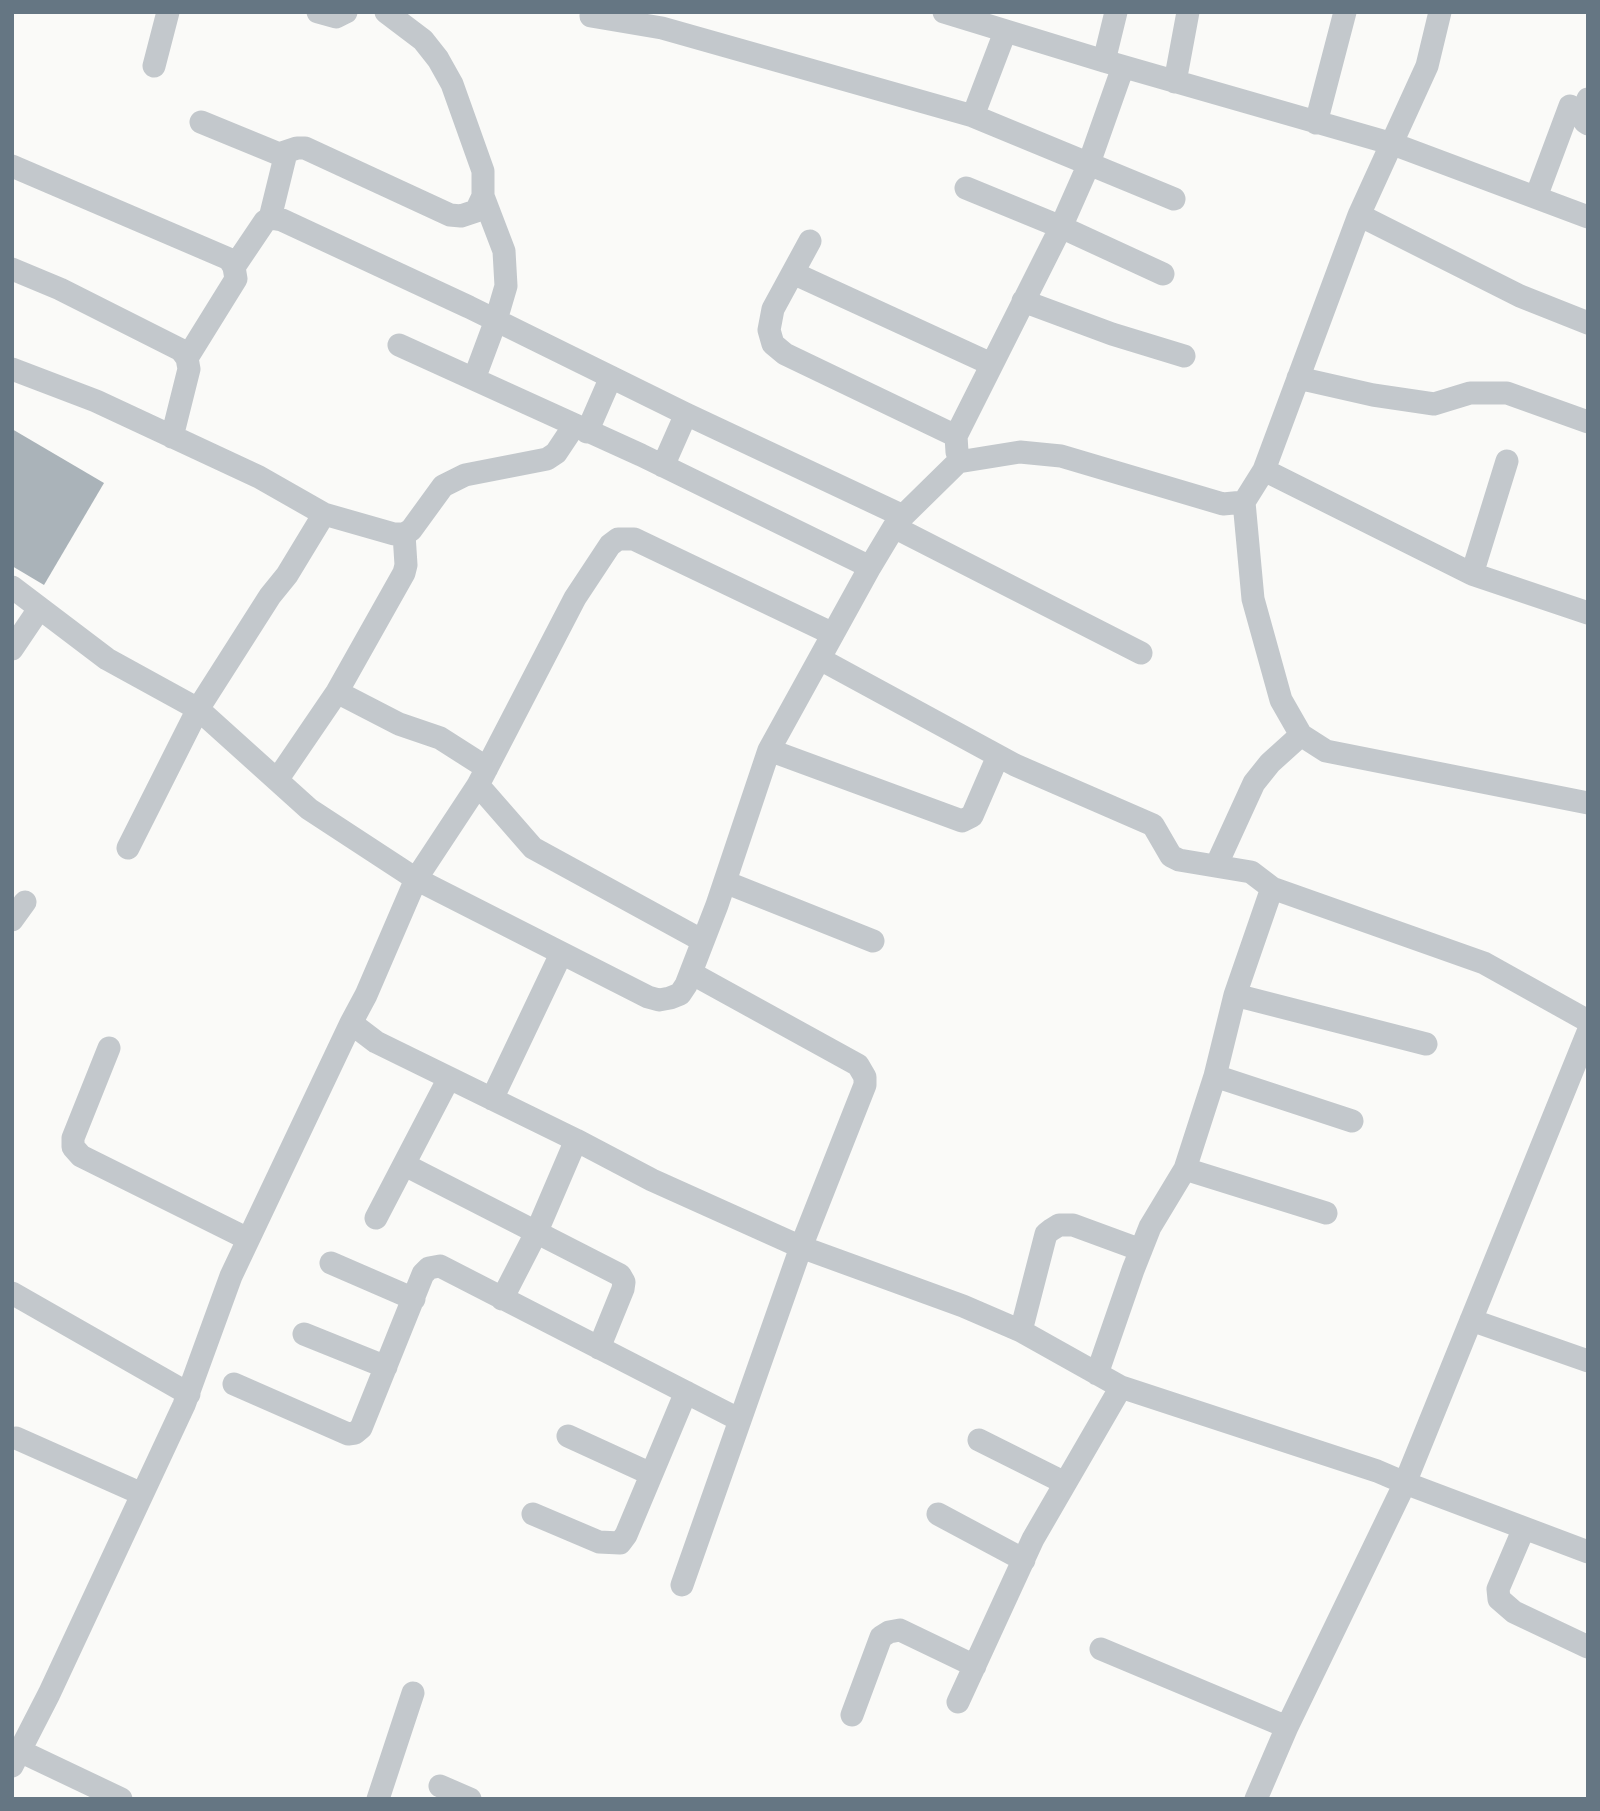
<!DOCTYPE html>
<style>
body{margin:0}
#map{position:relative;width:1600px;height:1811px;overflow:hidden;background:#fafaf8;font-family:Montserrat,sans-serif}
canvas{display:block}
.frame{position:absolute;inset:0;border:14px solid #657683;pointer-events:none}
</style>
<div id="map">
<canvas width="1600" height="1811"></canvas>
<div class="frame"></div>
</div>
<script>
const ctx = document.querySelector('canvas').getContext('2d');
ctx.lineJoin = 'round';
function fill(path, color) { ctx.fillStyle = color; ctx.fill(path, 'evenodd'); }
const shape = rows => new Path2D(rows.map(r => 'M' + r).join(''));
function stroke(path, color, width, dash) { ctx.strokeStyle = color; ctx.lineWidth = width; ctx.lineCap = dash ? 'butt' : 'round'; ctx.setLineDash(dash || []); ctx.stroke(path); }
const building = shape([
 [12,429,104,483,44,585,12,566]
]);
const minor = shape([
 [318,12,336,17,346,12],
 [944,12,1104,61,1393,144,1588,217],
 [591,16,662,28,973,116,1174,199],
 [1104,61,1116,12],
 [154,66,168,12],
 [1175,82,1188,12],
 [1588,99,1583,111,1585,122,1588,124],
 [973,116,1005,32],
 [201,122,279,154,297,148,305,148,450,215,461,216,476,211,483,196,483,171,452,84,438,59,423,40,386,12],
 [1316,123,1345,12],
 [12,166,229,259,234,267,236,279,187,358],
 [966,188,1061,227,1163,274],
 [1536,197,1570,106],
 [1359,215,1520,296,1588,323],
 [270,218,286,153],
 [810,241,773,309,769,330,773,344,785,354,956,436,957,452],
 [234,267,265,221,270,218,282,220,469,307,686,414,903,516],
 [12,269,60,289,181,350,187,358,189,369,172,437],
 [793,273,991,364],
 [1023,301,1112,334,1184,356],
 [399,345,641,455,870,567],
 [12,369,96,401,259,477,324,514,394,534,404,534,411,530,443,486,465,475,547,459,556,453,574,426],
 [1298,378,1373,395,1434,404,1470,393,1507,393,1588,422],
 [474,379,496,320,506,286,504,251,483,196],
 [587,432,611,377],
 [956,436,1061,227,1088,166,1123,67],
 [663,466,686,414],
 [1264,470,1472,574,1588,613],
 [1244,502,1253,599,1281,700,1301,735,1326,751,1588,803],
 [894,527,1141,653],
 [1472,574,1507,461],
 [12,587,107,659,198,709,309,809,416,879,648,997,659,1000,670,998,680,994,686,985,717,905,769,750,870,567,894,527,903,516,958,462,1020,452,1061,456,1223,504,1244,502,1264,470,1359,215,1427,66,1440,12],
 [833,634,634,539,618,539,610,545,575,598,478,785,416,879,366,995,351,1023,376,1042,576,1140,652,1180,801,1247,963,1306,1021,1331,1121,1387,1377,1471,1405,1483,1287,1727,1256,1799],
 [12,649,39,609],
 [820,659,1015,765,1153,825,1171,856,1179,860,1251,872,1272,888],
 [337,692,399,724,440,738,487,768],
 [769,750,962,821,972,816,998,756],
 [277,780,337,692,404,573,406,565,404,534],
 [478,785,533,848,703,941],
 [128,848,198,709,270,596,287,575,324,514],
 [1216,866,1254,783,1270,763,1301,735],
 [725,882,873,941],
 [12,920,25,902],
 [1235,995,1426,1044],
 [1588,1032,1405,1483,1588,1552],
 [109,1048,73,1138,73,1147,81,1156,248,1239],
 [1215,1076,1352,1121],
 [492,1099,561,954],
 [405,1165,620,1275,624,1282,623,1289,599,1348],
 [1185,1169,1326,1213],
 [376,1218,449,1078],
 [331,1263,414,1299],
 [12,1293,189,1394],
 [502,1299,537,1231,576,1140],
 [1471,1320,1588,1361],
 [1021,1331,1046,1234,1051,1230,1059,1225,1073,1225,1141,1250],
 [304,1334,386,1367],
 [1097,1374,1133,1270,1150,1227,1185,1169,1215,1076,1235,995,1272,888,1484,963,1588,1021],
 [234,1384,348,1434,355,1433,361,1428,423,1274,429,1268,440,1266,740,1420],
 [568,1436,651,1474],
 [16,1438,142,1494],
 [979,1440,1065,1483],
 [533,1514,599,1542,620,1543,626,1535,686,1392],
 [938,1514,1024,1560],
 [1524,1528,1498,1589,1499,1599,1514,1612,1588,1647],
 [682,1585,801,1247,865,1085,865,1077,858,1065,691,973],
 [1101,1649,1287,1727],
 [958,1702,1033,1539,1121,1387],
 [852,1715,881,1637,889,1632,900,1630,975,1666],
 [20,1751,121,1799],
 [12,1766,49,1694,184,1405,231,1276,351,1023],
 [440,1786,470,1799],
 [378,1799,413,1693]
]);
fill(building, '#aab3b9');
stroke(minor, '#c3c8cc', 23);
</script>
